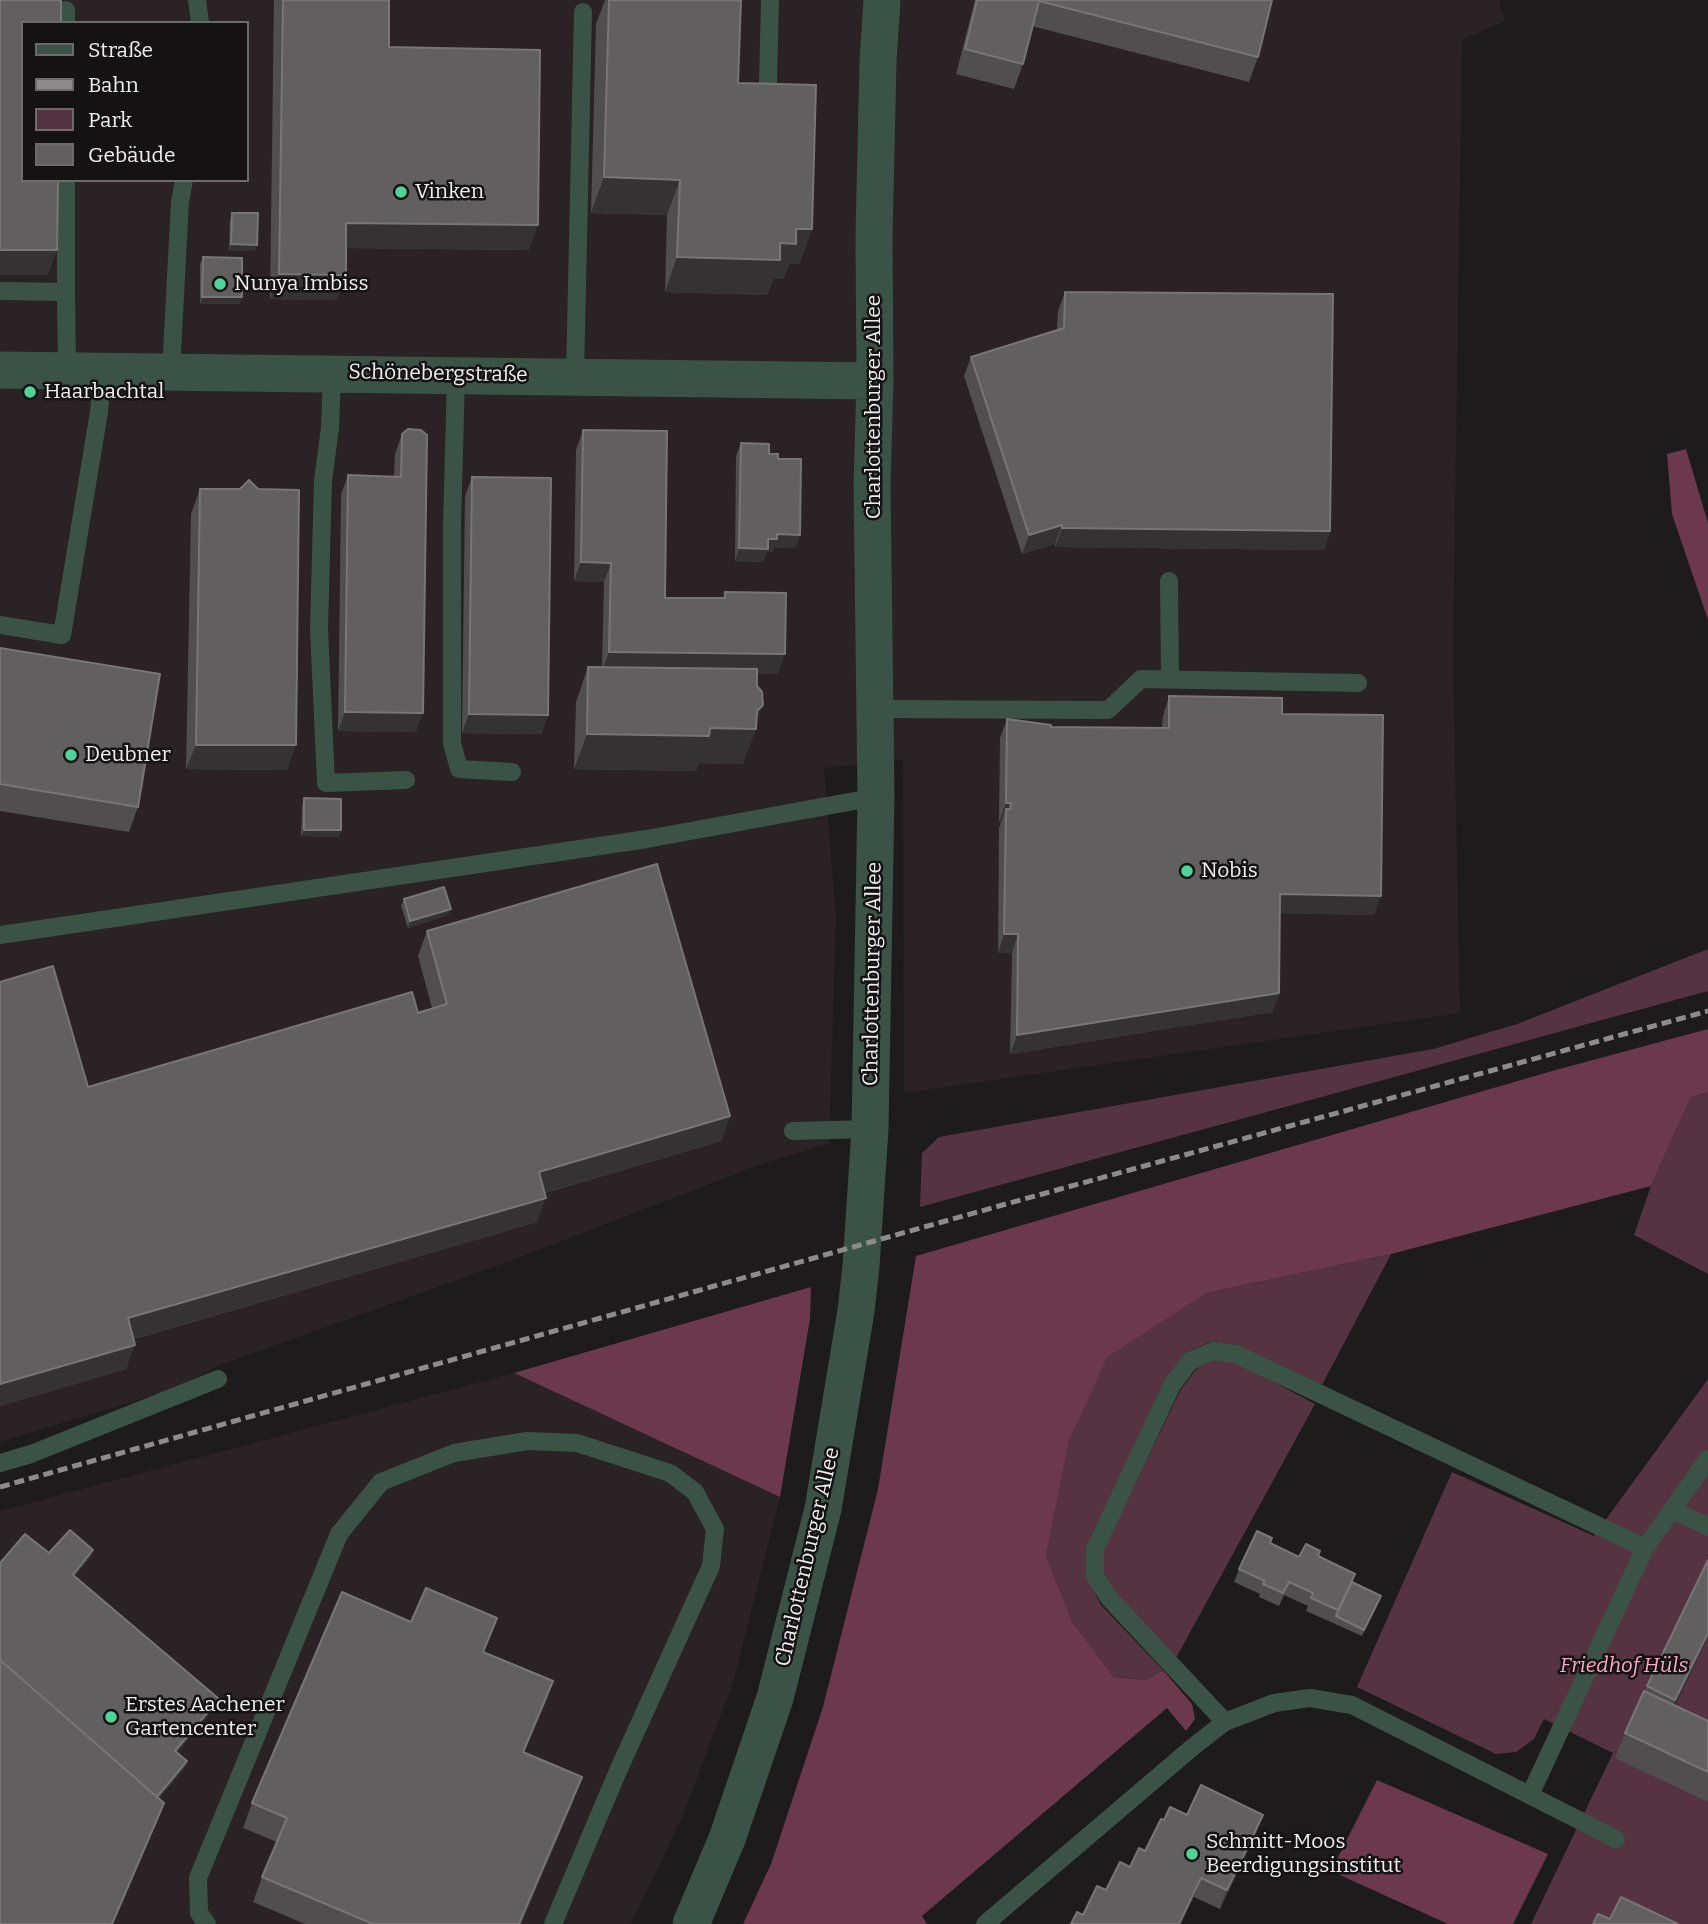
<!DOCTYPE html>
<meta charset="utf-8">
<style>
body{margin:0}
#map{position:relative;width:1708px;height:1924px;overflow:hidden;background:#1d1b1c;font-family:Bitter,serif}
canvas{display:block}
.legend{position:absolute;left:21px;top:21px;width:228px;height:161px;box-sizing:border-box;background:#141213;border:2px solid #6c6a6b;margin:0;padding:9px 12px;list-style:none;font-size:21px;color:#efedee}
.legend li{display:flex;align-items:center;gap:14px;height:35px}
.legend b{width:35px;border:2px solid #6c6a6b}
</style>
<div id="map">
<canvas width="1708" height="1924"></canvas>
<ul class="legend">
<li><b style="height:9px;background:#3b5246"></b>Straße</li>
<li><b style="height:9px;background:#8d8b8c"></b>Bahn</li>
<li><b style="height:19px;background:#563340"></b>Park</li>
<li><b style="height:19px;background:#615f60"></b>Gebäude</li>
</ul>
</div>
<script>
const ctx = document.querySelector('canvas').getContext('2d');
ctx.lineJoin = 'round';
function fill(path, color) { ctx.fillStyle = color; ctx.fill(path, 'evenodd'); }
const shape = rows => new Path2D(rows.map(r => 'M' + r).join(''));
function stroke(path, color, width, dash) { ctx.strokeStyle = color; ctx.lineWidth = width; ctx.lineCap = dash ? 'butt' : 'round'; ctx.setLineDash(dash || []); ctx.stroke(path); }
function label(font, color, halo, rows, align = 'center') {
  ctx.font = font + ' Bitter,serif'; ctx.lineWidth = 5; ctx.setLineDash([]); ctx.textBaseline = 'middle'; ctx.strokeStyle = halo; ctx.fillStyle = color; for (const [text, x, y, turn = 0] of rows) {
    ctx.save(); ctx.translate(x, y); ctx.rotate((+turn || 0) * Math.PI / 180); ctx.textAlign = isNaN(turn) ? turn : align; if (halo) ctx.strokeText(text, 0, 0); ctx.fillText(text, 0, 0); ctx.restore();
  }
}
const built = shape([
 [0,0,1499,0,1505,21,1462,40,1453,655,1460,1013,904,1093,903,760,824,768,836,917,829,1144,764,1163,510,1261,215,1367,177,1388,0,1442],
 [23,23,247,23,247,180,23,180],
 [514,1373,780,1497,733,1683,684,1813,631,1924,0,1924,0,1511]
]);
const green = shape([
 [1708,949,1708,991,920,1207,922,1153,939,1137,1433,1049,1517,1024],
 [1708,1092,1708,1274,1634,1235,1651,1186,1691,1097],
 [1391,1254,1322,1385,1237,1345,1210,1342,1184,1354,1165,1380,1088,1544,1086,1575,1101,1605,1163,1670,1145,1680,1114,1677,1072,1621,1046,1556,1069,1442,1106,1357,1207,1293],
 [1216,1359,1236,1363,1257,1373,1315,1404,1176,1658,1117,1594,1102,1571,1104,1549,1180,1391,1197,1368],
 [1708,1379,1708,1924,1531,1924,1613,1753,1544,1719,1534,1739,1516,1752,1496,1754,1357,1687,1452,1472,1594,1536]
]);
const forest = shape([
 [1686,449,1708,523,1708,620,1672,514,1667,454],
 [1708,1029,1708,1092,1691,1097,1651,1186,1391,1254,1207,1293,1107,1357,1069,1442,1046,1556,1072,1621,1114,1677,1145,1680,1163,1670,1192,1704,1195,1719,1186,1731,1167,1708,922,1916,927,1924,743,1924,771,1864,823,1707,878,1489,916,1256,1552,1071],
 [811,1287,810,1319,780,1497,514,1373],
 [1377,1780,1548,1854,1513,1924,1448,1924,1331,1871]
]);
const lane = shape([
 [197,0,200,23],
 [66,23,66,10],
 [768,82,770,0],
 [0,291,66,292,67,370],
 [66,292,66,180],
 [171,371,180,202,184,180],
 [332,373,330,428,323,481,319,629,326,783,406,780],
 [456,375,452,526,452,743,459,769,512,772],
 [575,376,583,12],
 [1169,581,1170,679],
 [0,625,62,635,99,412,103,370],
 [875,709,1108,710,1141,679,1358,683],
 [0,935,647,839,876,797],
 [793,1131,870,1129],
 [0,1463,31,1454,218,1379],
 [1673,1510,1708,1527],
 [1225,1722,1109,1598,1095,1576,1095,1549,1172,1385,1190,1361,1213,1351,1236,1354,1645,1548],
 [1530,1795,1645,1548,1708,1459],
 [207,1924,199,1913,198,1878,339,1534,381,1482,454,1453,527,1441,577,1443,670,1473,695,1492,715,1529,711,1566,618,1771,553,1924],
 [985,1924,1194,1746,1225,1722,1274,1703,1310,1698,1352,1705,1616,1839]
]);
const street = shape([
 [0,370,875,381],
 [691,1924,727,1839,775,1698,823,1509,856,1311,861,1266,870,1129,876,797,872,485,875,381,874,237,878,61,882,0]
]);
const rail = shape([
 [0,1487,1006,1204,1708,1011]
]);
const wall = shape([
 [274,0,389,0,389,47,529,250,346,248,346,275,336,300,270,299],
 [605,0,609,0,738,83,812,229,799,264,789,264,783,279,773,279,767,295,665,292,667,215,591,213,596,24],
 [975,0,1272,0,1258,57,1249,82,1032,26,1023,64,1014,89,956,74],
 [232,213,255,251,229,251,230,220],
 [203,257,242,297,239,304,200,304,200,264],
 [1065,292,1330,531,1324,550,1055,547,1055,544,1022,554,964,376,971,357,1057,330,1058,311],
 [583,430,665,598,723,598,725,592,778,674,757,673,756,722,743,764,699,763,696,771,574,769,576,702,588,667,602,667,604,582,574,581,576,450],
 [402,434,416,732,338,731,341,494,348,475,394,477,395,454],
 [741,443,769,454,778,459,800,535,795,548,774,547,772,552,767,552,763,562,735,561,736,456],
 [472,477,548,715,541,734,462,733,465,496],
 [200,489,287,770,186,769,191,514],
 [0,648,138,807,129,832,0,811],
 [1169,696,1282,714,1374,915,1280,913,1279,993,1272,1012,1010,1054,1012,953,998,953,999,828,1001,822,999,822,1000,738,1007,719,1051,727,1162,728,1163,716],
 [304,798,341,830,338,837,301,836,302,805],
 [404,899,448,915,408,928,401,906],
 [427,931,730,1116,721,1141,545,1193,537,1222,134,1339,126,1369,0,1406,0,982,88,1087,432,1008,418,956],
 [1270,1543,1299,1557,1318,1556,1352,1582,1381,1596,1362,1636,1306,1611,1308,1606,1284,1595,1279,1606,1259,1597,1260,1594,1234,1582,1239,1569],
 [1708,1560,1675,1705,1708,1721,1708,1802,1615,1758,1625,1733],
 [484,1653,553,1681,544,1706,524,1753,573,1802,521,1924,305,1924,253,1902,262,1877,277,1842,243,1828,252,1803],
 [1187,1815,1256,1834,1220,1909,1194,1897,1106,1890,1145,1851,1164,1820]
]);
const shadedWall = shape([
 [604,177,680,180,667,215,591,213],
 [346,223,538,225,529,250,337,248],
 [796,229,812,229,799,264,789,264,783,279,773,279,767,295,665,292,677,257,780,243],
 [231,244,257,245,255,251,229,251],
 [0,250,57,250,48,275,0,275],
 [279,274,346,275,336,300,270,299],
 [202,297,242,297,239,304,200,304],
 [1062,525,1055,544,1022,554,1029,535],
 [1062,528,1330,531,1324,550,1055,547],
 [777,534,800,535,795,548,774,547,772,552,767,552,763,562,735,561,739,548,768,539],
 [581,562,611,563,604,582,574,581],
 [609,652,785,654,778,674,602,671],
 [763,705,754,729,756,729,743,764,699,763,696,771,574,769,587,734,757,711],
 [345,712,423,713,416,732,338,731],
 [469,714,548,715,541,734,462,733],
 [196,745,296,745,287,770,186,769],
 [1006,803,1011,803,1006,815,1006,809,1001,822,999,822],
 [304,830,341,830,338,837,301,836],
 [1280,894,1381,896,1374,915,1273,913],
 [451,909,448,915,408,928,410,921],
 [1004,934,1018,934,1012,953,998,953],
 [1279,993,1272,1012,1010,1054,1017,1035],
 [730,1116,721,1141,530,1197,539,1172],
 [546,1198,537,1222,119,1343,128,1318],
 [135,1345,126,1369,0,1406,0,1384],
 [93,1550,91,1557,71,1581,73,1575],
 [1708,1633,1708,1637,1669,1719,1675,1700],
 [553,1681,544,1706,514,1777,523,1752],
 [219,1699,216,1706,173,1758,175,1751],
 [187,1761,185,1768,143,1818,145,1811],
 [582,1777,573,1802,521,1924,519,1924],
 [164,1803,155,1827,113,1924,112,1924],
 [1263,1815,1256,1834,1220,1909,1227,1890],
 [1201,1878,1194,1897,1181,1924,1179,1924]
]);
const building = shape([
 [0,0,61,0,61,23,23,23,23,180,58,180,57,250,0,250,0,0],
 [283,0,389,0,389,47,540,50,538,225,346,223,346,275,279,274,283,0],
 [609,0,741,0,738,83,816,85,812,229,796,229,796,244,780,243,780,260,677,257,680,180,604,177,609,0],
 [977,0,1272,0,1258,57,1039,1,1023,64,965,49,977,0],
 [232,213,258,213,257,245,231,244,232,213],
 [203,257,242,258,242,297,202,297,203,257],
 [1065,292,1333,294,1330,531,1062,528,1062,525,1029,535,971,357,1064,328,1065,292],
 [408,429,421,430,427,435,423,713,345,712,348,475,401,477,402,434,408,429],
 [583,430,667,431,665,598,725,598,725,592,786,593,785,654,609,652,611,563,581,562,583,430],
 [741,443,769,444,769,454,778,454,778,459,801,459,800,535,777,534,777,539,768,539,768,549,739,548,741,443],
 [472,477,551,478,548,715,469,714,472,477],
 [249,480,258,489,299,490,296,745,196,745,200,489,240,489,249,480],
 [0,648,160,674,138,807,0,784,0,648],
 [588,667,757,669,757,686,762,692,763,705,757,711,756,729,710,728,709,736,587,734,588,667],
 [1169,696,1282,698,1282,714,1383,715,1381,896,1280,894,1279,993,1017,1035,1018,934,1004,934,1006,809,1010,809,1011,803,1006,803,1007,719,1051,725,1051,727,1169,728,1169,696],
 [304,798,341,799,341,830,304,830,304,798],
 [657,864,730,1116,539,1172,546,1198,128,1318,135,1345,0,1384,0,982,53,966,88,1087,412,992,418,1013,447,1004,427,931,657,864],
 [444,887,451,909,410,921,404,899,444,887],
 [70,1530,93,1550,73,1575,219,1699,175,1751,187,1761,157,1797,0,1660,0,1563,25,1534,49,1553,70,1530],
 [1257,1531,1272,1538,1270,1543,1299,1557,1306,1544,1320,1551,1318,1556,1355,1574,1338,1610,1311,1598,1313,1593,1289,1582,1283,1593,1263,1584,1265,1581,1239,1569,1257,1531],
 [1708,1560,1708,1633,1675,1700,1647,1686,1708,1560],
 [1352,1582,1381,1596,1364,1630,1336,1616,1352,1582],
 [426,1588,497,1618,483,1652,553,1681,523,1752,582,1777,519,1924,373,1924,262,1877,287,1818,252,1803,342,1592,411,1622,426,1588],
 [0,1660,164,1803,112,1924,0,1924,0,1660],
 [1644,1691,1708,1721,1708,1772,1625,1733,1644,1691],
 [1201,1785,1263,1815,1227,1890,1201,1878,1179,1924,1071,1924,1077,1912,1083,1915,1097,1886,1106,1890,1120,1862,1130,1867,1139,1848,1145,1851,1161,1819,1164,1820,1170,1807,1187,1815,1201,1785],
 [1621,1897,1678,1924,1593,1924,1598,1914,1610,1919,1621,1897]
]);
const markers = [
 [401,192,7,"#4fd399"],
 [220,284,7,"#4fd399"],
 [30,392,7,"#4fd399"],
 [71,755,7,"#4fd399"],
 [1187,871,7,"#4fd399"],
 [111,1717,7,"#4fd399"],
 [1192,1854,7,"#4fd399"]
];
const poiNames = [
 ["Vinken",415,192],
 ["Nunya Imbiss",234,284],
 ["Haarbachtal",44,392],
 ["Deubner",85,755],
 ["Nobis",1201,871],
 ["Erstes Aachener",125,1705],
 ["Gartencenter",125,1729],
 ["Schmitt-Moos",1206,1842],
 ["Beerdigungsinstitut",1206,1866]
];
const streetNames = [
 ["Schönebergstraße",438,374,1],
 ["Charlottenburger Allee",874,407,-90],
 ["Charlottenburger Allee",873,974,-89],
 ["Charlottenburger Allee",808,1557,-77]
];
const parkNames = [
 ["Friedhof Hüls",1624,1666]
];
fill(built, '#2a2225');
fill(green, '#563340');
fill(forest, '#6b384c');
stroke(lane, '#3b5246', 18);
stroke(street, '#3b5246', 37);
stroke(rail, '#8d8b8c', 5, [10, 5]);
fill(wall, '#504e4f');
fill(shadedWall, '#343233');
fill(building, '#615f60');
stroke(building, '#777576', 2);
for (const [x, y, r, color] of markers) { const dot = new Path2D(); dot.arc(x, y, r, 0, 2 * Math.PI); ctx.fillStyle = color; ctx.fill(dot); stroke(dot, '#141213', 2.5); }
label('21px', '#efedee', '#141213', poiNames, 'left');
label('21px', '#efedee', '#141213', streetNames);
label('italic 21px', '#faa6c4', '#141213', parkNames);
</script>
